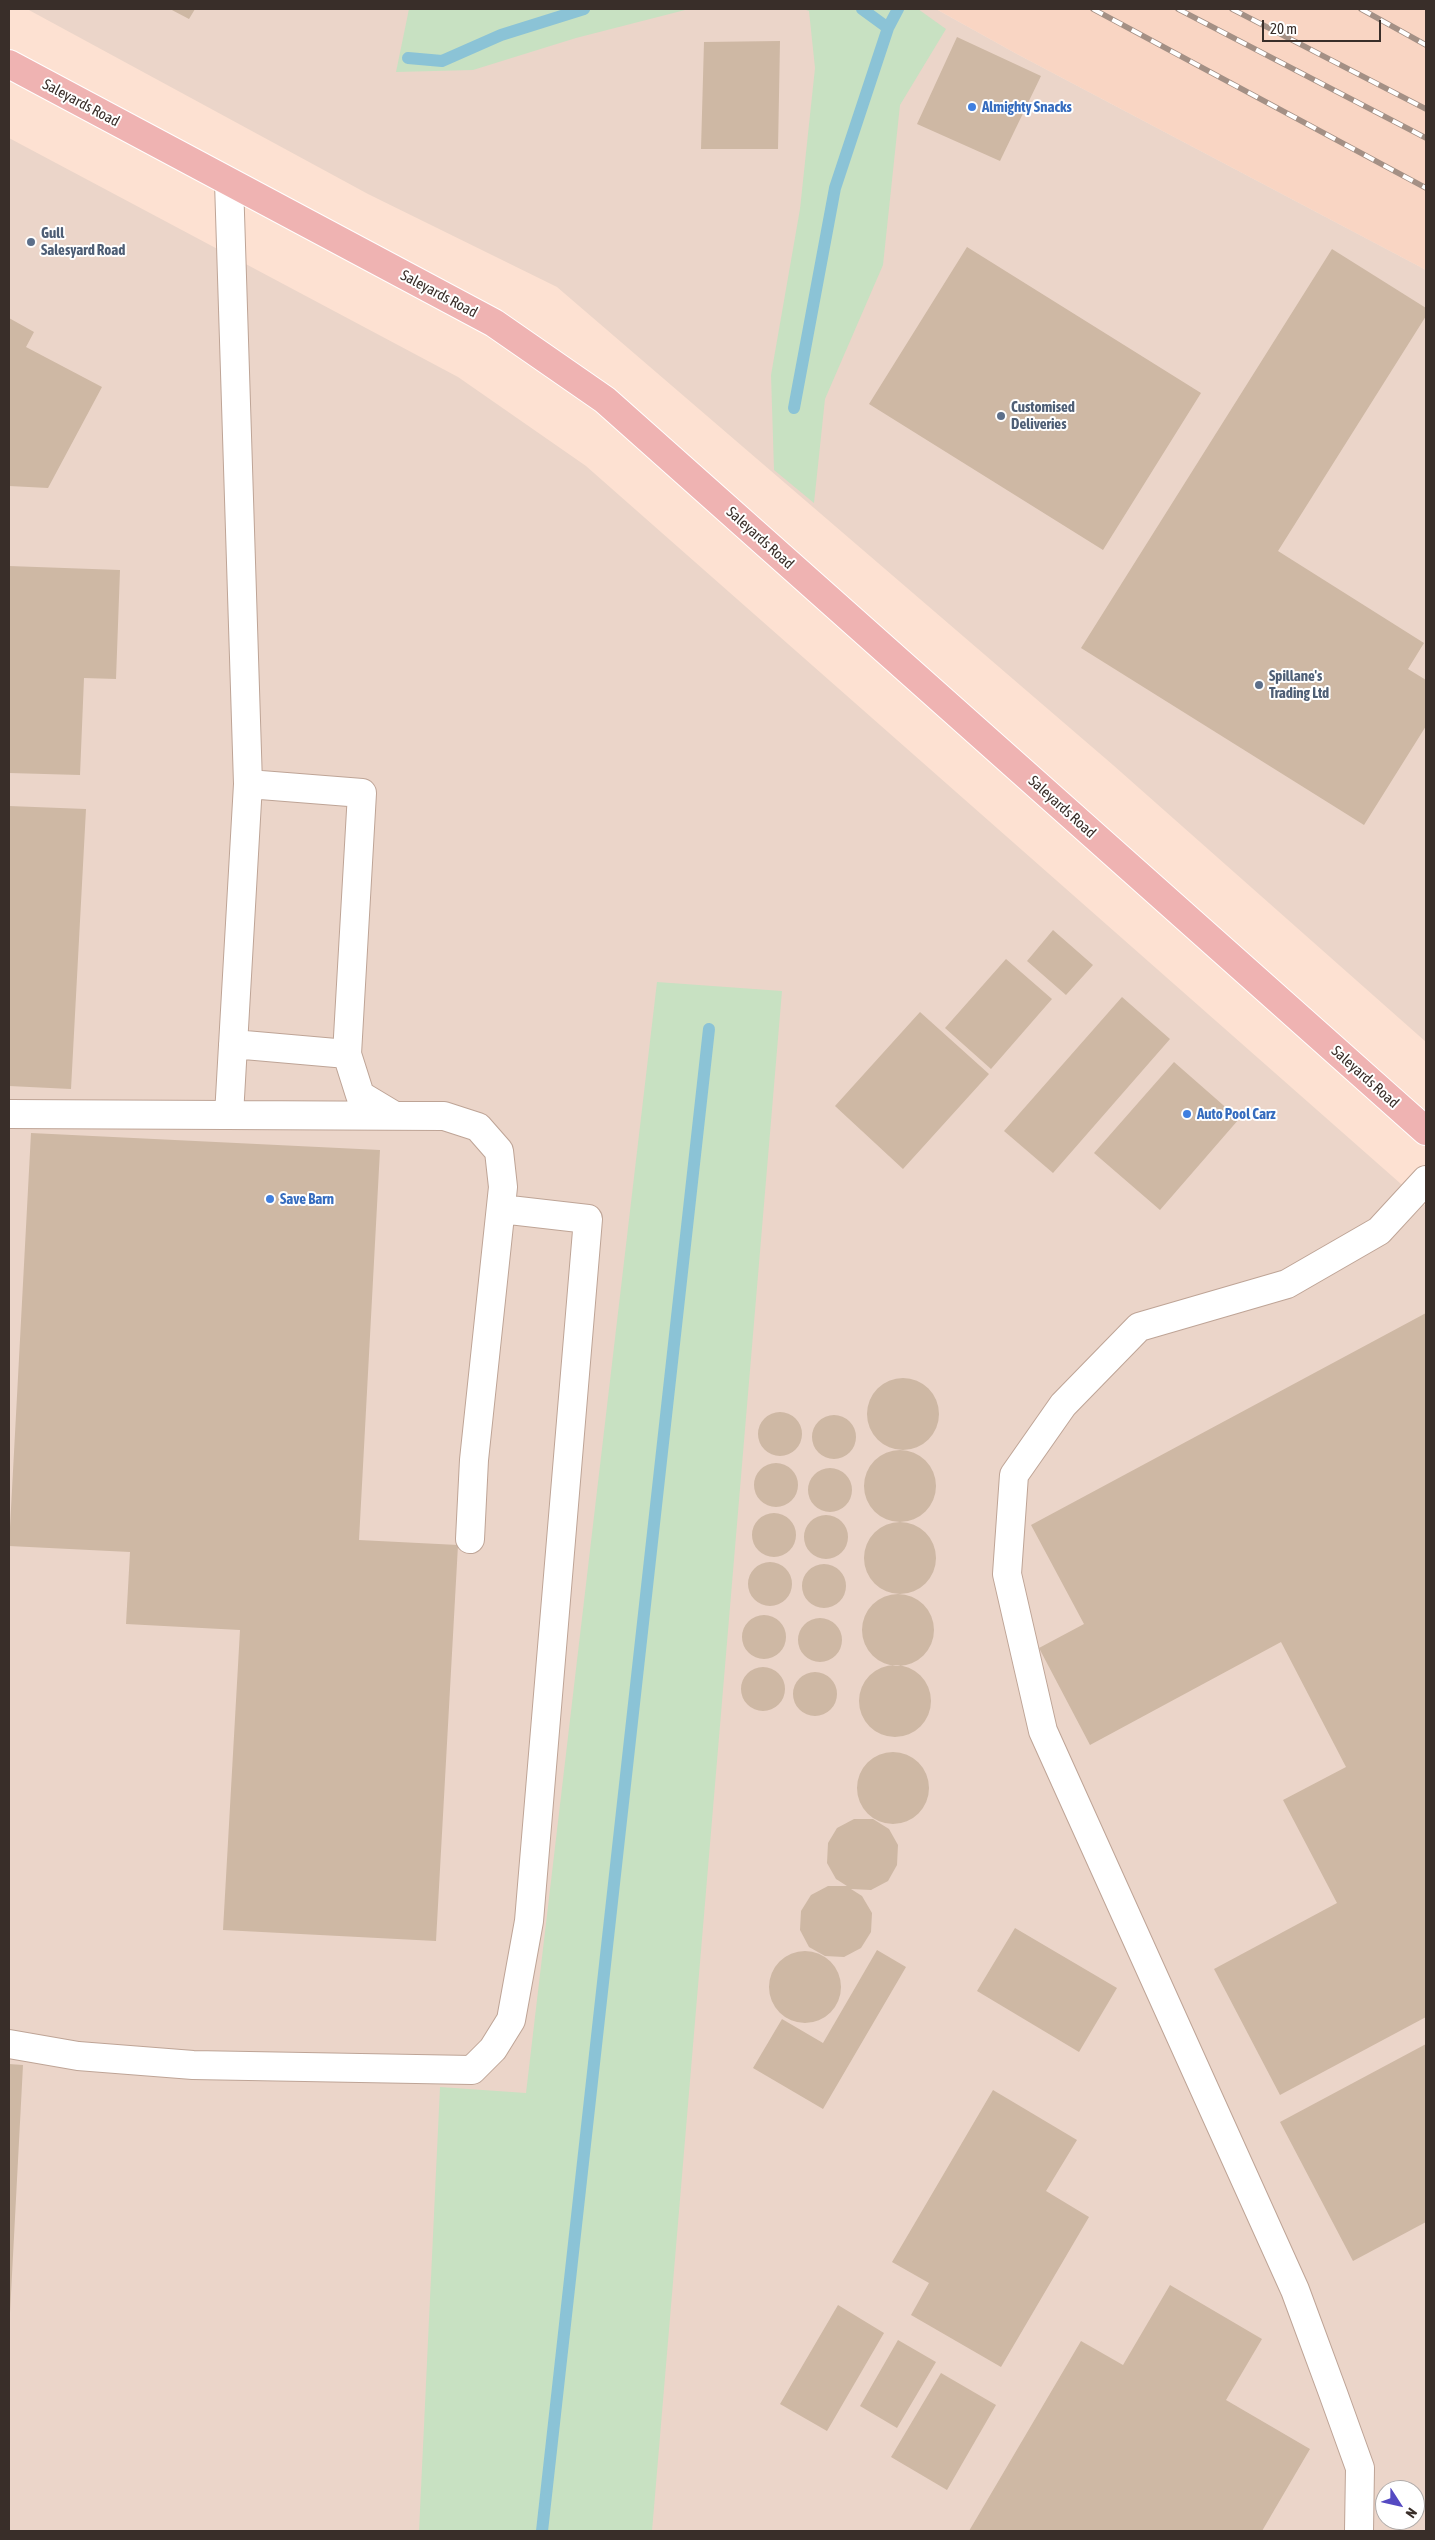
<!DOCTYPE html>
<style>
body{margin:0}
#map{position:relative;width:1435px;height:2540px;overflow:hidden;background:#fde1d2;font-family:"Asap Condensed",sans-serif}
canvas{display:block}
.frame{position:absolute;inset:0;border:10px solid #392e29;pointer-events:none}
.north{position:absolute;left:1375px;top:2480px;width:50px;height:50px;box-sizing:border-box;background:#fff;border:1px solid #b0aba9;border-radius:50%;rotate:125deg;font-size:14px;font-weight:700;line-height:20px;text-align:center;color:#392e29}
.north::after{content:'';display:block;margin:auto;width:18px;height:22px;background:#554ac2;clip-path:polygon(50% 0,100% 100%,50% 72%,0 100%)}
.scale{position:absolute;left:1262px;top:20px;width:119px;height:22px;box-sizing:border-box;border:2px solid #392e29;border-top:0;padding-left:6px;font-size:15px;line-height:18px;white-space:nowrap;color:#392e29;-webkit-text-stroke:4px #fff;paint-order:stroke}
</style>
<div id="map">
<canvas width="1435" height="2540"></canvas>
<div class="frame"></div>
<div class="north">N</div>
<div class="scale">20 m</div>
</div>
<script>
const ctx = document.querySelector('canvas').getContext('2d');
ctx.lineJoin = 'round';
function fill(path, color) { ctx.fillStyle = color; ctx.fill(path, 'evenodd'); }
const shape = rows => new Path2D(rows.map(r => 'M' + r).join(''));
function stroke(path, color, width, dash) { ctx.strokeStyle = color; ctx.lineWidth = width; ctx.lineCap = dash ? 'butt' : 'round'; ctx.setLineDash(dash || []); ctx.stroke(path); }
function label(font, color, halo, rows, align = 'center') {
  ctx.font = font + ' "Asap Condensed",sans-serif'; ctx.lineWidth = 4; ctx.setLineDash([]); ctx.textBaseline = 'middle'; ctx.strokeStyle = halo; ctx.fillStyle = color; for (const [text, x, y, turn = 0] of rows) {
    ctx.save(); ctx.translate(x, y); ctx.rotate((+turn || 0) * Math.PI / 180); ctx.textAlign = isNaN(turn) ? turn : align; if (halo) ctx.strokeText(text, 0, 0); ctx.fillText(text, 0, 0); ctx.restore();
  }
}
const built = shape([
 [936,9,1426,9,1426,270,1015,53]
]);
const industrial = shape([
 [27,9,936,9,1015,53,1426,270,1426,1042,1113,765,557,287,368,194],
 [9,138,458,377,586,466,1426,1206,1426,2531,9,2531],
 [1385,2490,1415,2490,1415,2520,1385,2520]
]);
const green = shape([
 [409,9,689,9,576,38,473,70,396,72],
 [803,9,918,9,946,29,900,105,883,265,825,399,814,503,774,470,771,375,800,209,815,68,809,11],
 [657,982,782,991,652,2531,419,2531,440,2087,526,2093]
]);
const stream = shape([
 [862,9,888,28],
 [408,58,442,61,501,35,584,9],
 [794,408,835,188,888,28,898,9],
 [542,2531,709,1029]
]);
const building = shape([
 [170,9,195,9,189,19],
 [957,37,1041,76,1000,161,917,124],
 [780,41,778,149,701,149,704,42],
 [967,247,1201,393,1103,550,869,404],
 [1332,249,1426,308,1426,316,1278,551,1424,643,1408,669,1426,680,1426,726,1364,825,1081,648],
 [9,318,34,332,26,347,102,387,48,488,9,486],
 [9,566,120,570,116,679,84,678,80,775,9,773],
 [9,806,86,809,71,1089,9,1086],
 [1053,930,1093,965,1066,995,1027,961],
 [1006,959,1052,999,991,1069,945,1028],
 [1122,997,1170,1039,1053,1173,1004,1131],
 [920,1012,989,1074,903,1169,835,1106],
 [1174,1062,1239,1119,1160,1210,1094,1153],
 [31,1133,380,1150,359,1540,458,1545,436,1941,223,1930,240,1630,126,1624,130,1552,9,1546],
 [1426,1313,1426,2017,1280,2095,1214,1969,1337,1903,1283,1800,1346,1767,1281,1642,1090,1745,1039,1648,1084,1624,1031,1525],
 '867 1414a36 36 0 1 1 72 0a36 36 0 1 1-72 0Z',
 '758 1434a22 22 0 1 1 44 0a22 22 0 1 1-44 0Z',
 '812 1437a22 22 0 1 1 44 0a22 22 0 1 1-44 0Z',
 '864 1486a36 36 0 1 1 72 0a36 36 0 1 1-72 0Z',
 '754 1485a22 22 0 1 1 44 0a22 22 0 1 1-44 0Z',
 '808 1490a22 22 0 1 1 44 0a22 22 0 1 1-44 0Z',
 '752 1535a22 22 0 1 1 44 0a22 22 0 1 1-44 0Z',
 '804 1537a22 22 0 1 1 44 0a22 22 0 1 1-44 0Z',
 '864 1558a36 36 0 1 1 72 0a36 36 0 1 1-72 0Z',
 '748 1584a22 22 0 1 1 44 0a22 22 0 1 1-44 0Z',
 '802 1586a22 22 0 1 1 44 0a22 22 0 1 1-44 0Z',
 '862 1630a36 36 0 1 1 72 0a36 36 0 1 1-72 0Z',
 '742 1637a22 22 0 1 1 44 0a22 22 0 1 1-44 0Z',
 '798 1640a22 22 0 1 1 44 0a22 22 0 1 1-44 0Z',
 '859 1701a36 36 0 1 1 72 0a36 36 0 1 1-72 0Z',
 '741 1689a22 22 0 1 1 44 0a22 22 0 1 1-44 0Z',
 '793 1694a22 22 0 1 1 44 0a22 22 0 1 1-44 0Z',
 '857 1788a36 36 0 1 1 72 0a36 36 0 1 1-72 0Z',
 [854,1819,873,1819,889,1829,898,1845,897,1865,888,1881,871,1890,851,1889,862,1896,872,1913,871,1932,861,1948,844,1957,825,1956,809,1947,800,1930,801,1911,811,1895,828,1886,847,1886,836,1879,827,1863,828,1843,837,1828],
 [1015,1928,1117,1988,1079,2052,977,1991],
 [877,1950,906,1967,823,2109,753,2068,782,2019,823,2043],
 '769 1987a36 36 0 1 1 72 0a36 36 0 1 1-72 0Z',
 [1426,2044,1426,2222,1353,2261,1280,2122],
 [9,2064,23,2065,10,2313,9,2313],
 [993,2090,1077,2140,1046,2191,1089,2217,1001,2367,911,2315,929,2283,892,2262],
 [1170,2285,1262,2339,1226,2400,1310,2449,1262,2531,969,2531,1081,2341,1123,2365],
 [838,2305,884,2333,827,2431,780,2404],
 [898,2340,936,2362,897,2428,860,2406],
 [941,2373,996,2405,947,2490,891,2457]
]);
const minor = shape([
 [229,182,248,784,229,1115],
 [233,1044,347,1054,362,793,248,784],
 [347,1054,360,1095,395,1116],
 [9,1114,444,1116,478,1127,499,1151,503,1187,474,1460,470,1539],
 [9,2044,78,2056,193,2065,472,2070,493,2049,511,2020,529,1921,588,1219,501,1209],
 [1359,2531,1360,2468,1333,2393,1295,2290,1043,1731,1007,1574,1014,1475,1063,1405,1139,1327,1287,1284,1379,1231,1426,1180]
]);
const major = shape([
 [9,64,494,323,605,400,1426,1131]
]);
const rail = shape([
 [1093,9,1426,188],
 [1178,9,1426,138],
 [1232,9,1426,109],
 [1361,9,1426,45]
]);
const markers = [
 [972,107,5,"#3f7fe0"],
 [31,242,5,"#5c6f8a"],
 [1001,416,5,"#5c6f8a"],
 [1259,685,5,"#5c6f8a"],
 [1187,1114,5,"#3f7fe0"],
 [270,1199,5,"#3f7fe0"]
];
const streetNames = [
 ["Saleyards Road",81,103,28],
 ["Saleyards Road",439,294,28],
 ["Saleyards Road",760,538,42],
 ["Saleyards Road",1062,807,42],
 ["Saleyards Road",1365,1077,42]
];
const shopNames = [
 ["Almighty Snacks",982,107],
 ["Auto Pool Carz",1197,1114],
 ["Save Barn",280,1199]
];
const serviceNames = [
 ["Gull",41,233],
 ["Salesyard Road",41,250],
 ["Customised",1011,407],
 ["Deliveries",1011,424],
 ["Spillane's",1269,676],
 ["Trading Ltd",1269,693]
];
fill(built, '#f9d5c3');
fill(industrial, '#ebd5c9');
fill(green, '#c8e1c2');
stroke(stream, '#8bc3d6', 12);
fill(building, '#ceb8a4');
stroke(minor, '#bea496', 30);
stroke(major, '#fff', 30);
stroke(minor, '#fff', 28);
stroke(major, '#efb3b2', 28);
stroke(rail, '#a49085', 5.5);
stroke(rail, '#fff', 4, [11]);
for (const [x, y, r, color] of markers) { const dot = new Path2D(); dot.arc(x, y, r, 0, 2 * Math.PI); ctx.fillStyle = color; ctx.fill(dot); stroke(dot, '#fff', 2); }
label('15px', '#392e29', '#fff', streetNames);
label('bold 15px', '#366cbe', '#fff', shopNames, 'left');
label('bold 15px', '#4e5e75', '#fff', serviceNames, 'left');
</script>
